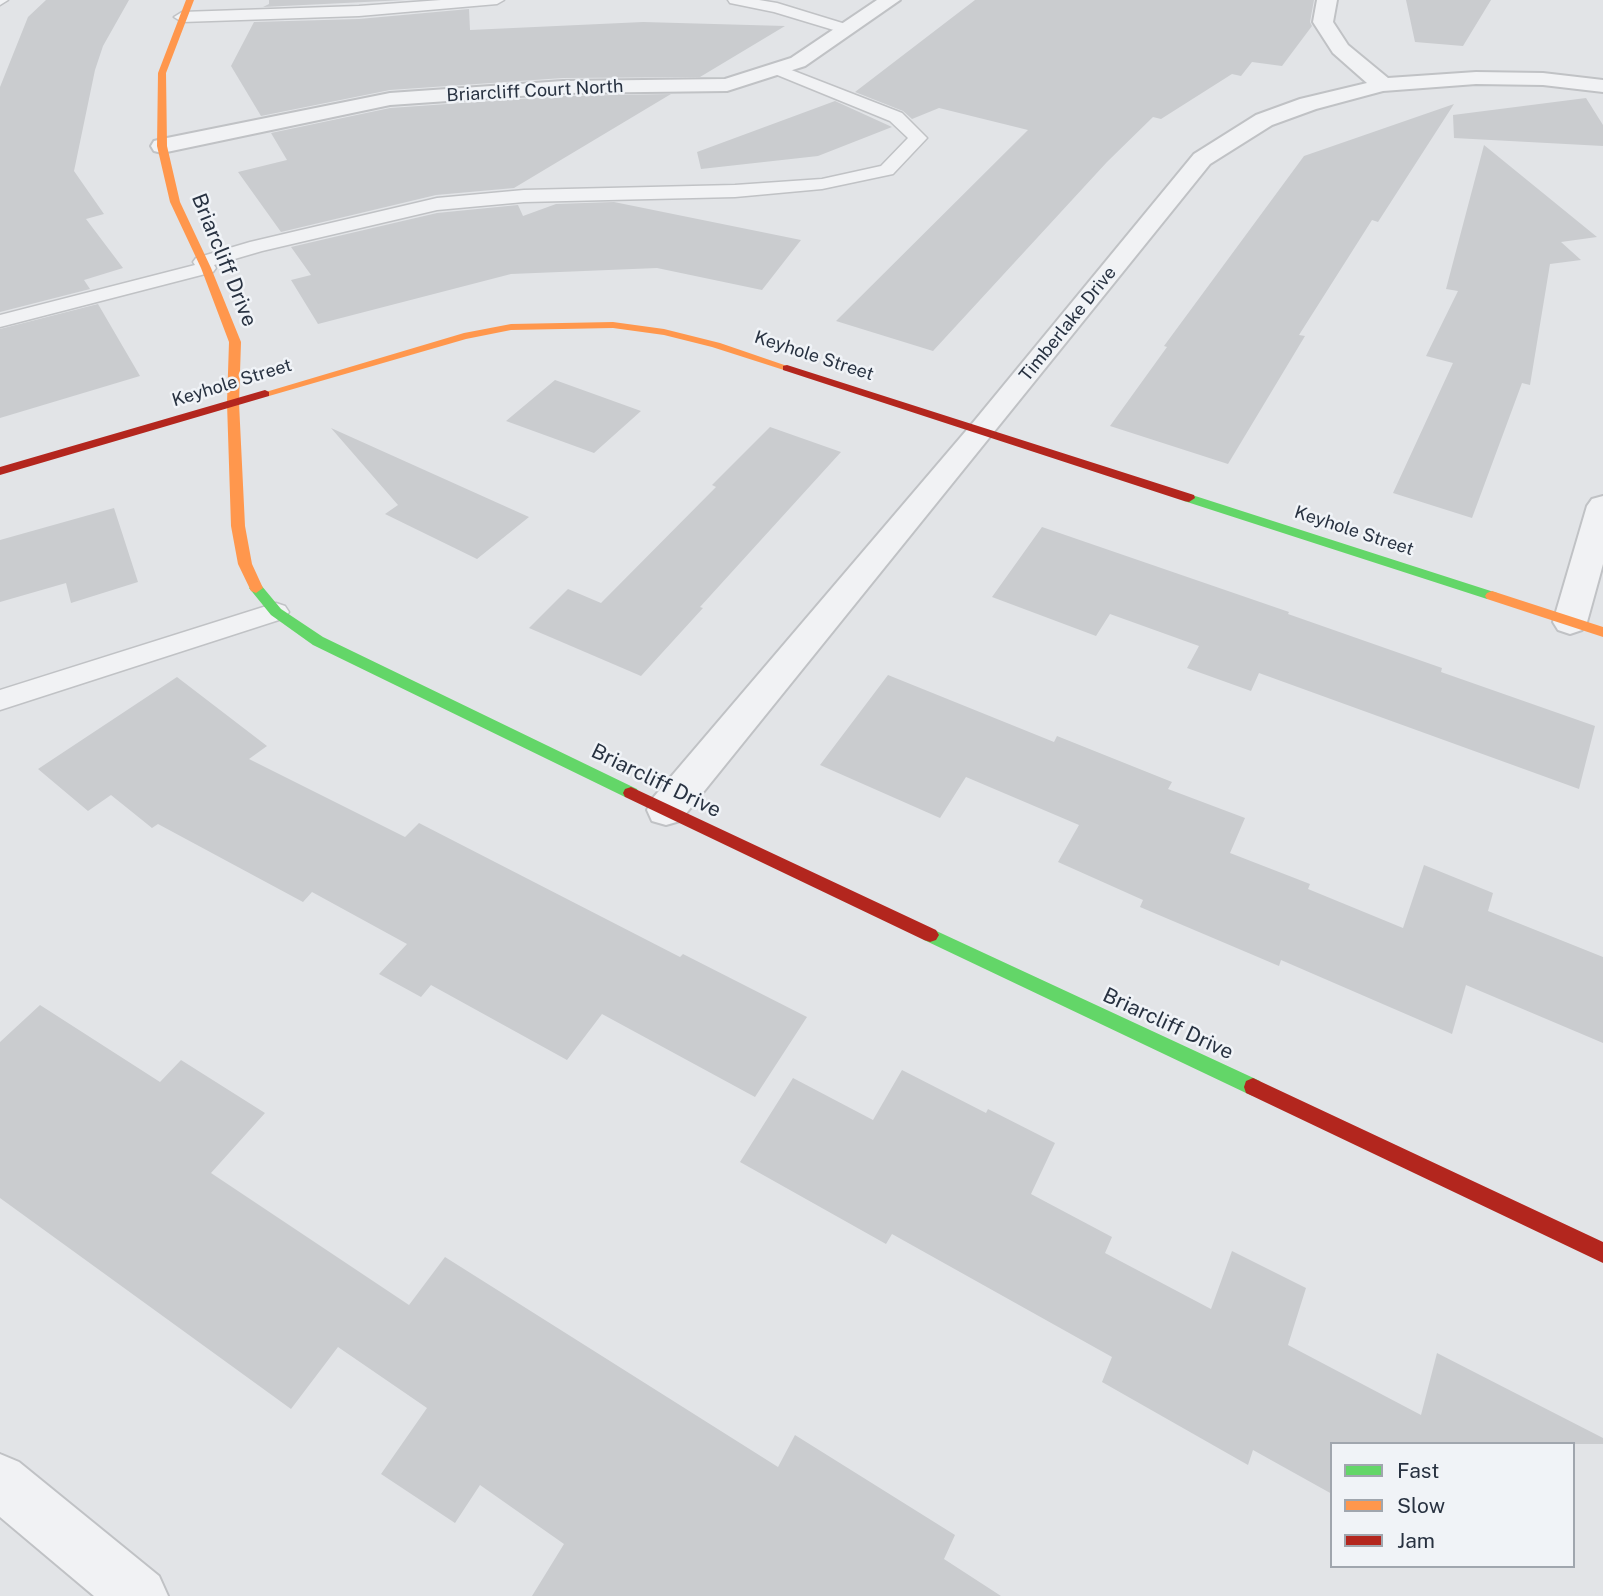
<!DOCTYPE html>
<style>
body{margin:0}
#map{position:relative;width:1603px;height:1596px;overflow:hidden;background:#e2e4e7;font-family:"Public Sans",sans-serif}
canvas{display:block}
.legend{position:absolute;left:1330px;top:1442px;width:245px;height:126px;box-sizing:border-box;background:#f0f3f7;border:2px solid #a0a6ae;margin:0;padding:9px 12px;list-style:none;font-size:21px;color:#283241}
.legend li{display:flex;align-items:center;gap:14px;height:35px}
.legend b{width:35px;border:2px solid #a0a6ae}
</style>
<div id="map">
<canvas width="1603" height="1596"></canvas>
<ul class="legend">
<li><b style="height:9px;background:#63d668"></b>Fast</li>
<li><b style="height:9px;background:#ff974d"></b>Slow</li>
<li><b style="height:9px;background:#b3261e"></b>Jam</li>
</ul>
</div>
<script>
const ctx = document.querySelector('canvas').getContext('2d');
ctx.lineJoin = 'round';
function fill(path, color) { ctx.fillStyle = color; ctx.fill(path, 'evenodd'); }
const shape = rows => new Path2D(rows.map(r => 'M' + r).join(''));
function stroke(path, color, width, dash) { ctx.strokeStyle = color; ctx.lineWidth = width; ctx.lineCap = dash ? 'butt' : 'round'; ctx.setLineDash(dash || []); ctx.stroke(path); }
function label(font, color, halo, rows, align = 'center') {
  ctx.font = font + ' "Public Sans",sans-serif'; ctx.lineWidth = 5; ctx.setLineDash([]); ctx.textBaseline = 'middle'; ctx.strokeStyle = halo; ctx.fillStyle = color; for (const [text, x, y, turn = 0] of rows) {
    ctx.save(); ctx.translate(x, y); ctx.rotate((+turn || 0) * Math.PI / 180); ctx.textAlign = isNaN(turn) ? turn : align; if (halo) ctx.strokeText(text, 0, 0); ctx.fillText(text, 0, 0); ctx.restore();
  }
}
const building = shape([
 [46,0,129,0,103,46,95,70,74,171,104,214,86,219,123,268,84,280,90,289,0,312,0,87,28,17],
 [269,0,405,0,263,7,269,4],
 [975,0,1314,0,1310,22,1312,26,1282,66,1252,62,1241,76,1232,74,1161,119,1153,117,1107,162,933,351,836,321,1028,130,939,108,912,119,903,111,855,92],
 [1406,0,1491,0,1463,46,1415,42],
 [469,9,470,30,643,22,785,26,700,77,563,78,390,90,261,116,231,66,254,22,359,19],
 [671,94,514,188,436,195,281,232,238,172,287,160,271,133,390,108,563,96],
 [1586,98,1603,125,1603,146,1454,138,1453,115],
 [835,101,892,127,818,156,701,169,697,152],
 [1454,104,1378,222,1372,220,1299,335,1305,336,1228,464,1110,426,1167,347,1164,346,1304,156],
 [1484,145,1597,237,1561,242,1581,260,1550,264,1530,385,1522,383,1472,518,1393,493,1453,363,1426,356,1458,291,1446,289],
 [614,202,801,240,762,290,657,268,511,274,318,324,291,280,311,275,291,247,437,213,518,205,523,216,556,204],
 [98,304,140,376,0,418,0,329],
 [555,380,641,411,594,453,506,421],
 [770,427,841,452,700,607,703,608,641,676,529,628,568,589,601,603,716,487,712,485],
 [331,428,529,517,477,559,385,514,398,505],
 [114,508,138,582,71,603,66,583,0,602,0,540],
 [1042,527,1289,612,1288,614,1442,668,1441,672,1595,726,1579,789,1259,673,1251,691,1187,668,1199,646,1110,614,1096,636,992,597],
 [888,675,1054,742,1057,736,1172,782,1168,789,1245,818,1230,853,1310,884,1308,889,1403,928,1424,865,1493,893,1488,911,1603,957,1603,1043,1466,985,1452,1034,1281,960,1279,966,1140,907,1143,900,1058,862,1079,825,966,777,940,818,820,765],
 [177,677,267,746,249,759,405,837,419,823,680,957,683,954,807,1017,755,1097,602,1014,567,1060,431,985,421,997,379,974,407,944,312,892,303,902,158,824,152,828,111,795,88,811,38,769],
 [40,1005,160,1082,181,1060,265,1113,211,1173,409,1305,445,1257,778,1467,795,1435,955,1535,944,1559,1001,1596,532,1596,564,1544,480,1485,455,1523,381,1474,427,1408,338,1347,291,1409,0,1198,0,1042],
 [902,1070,986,1113,988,1109,1055,1143,1031,1194,1112,1237,1105,1253,1211,1309,1232,1251,1306,1288,1288,1345,1421,1415,1437,1353,1603,1438,1603,1444,1332,1444,1332,1494,1253,1450,1248,1465,1102,1382,1112,1357,892,1234,886,1244,740,1162,793,1078,873,1120]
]);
const lane = shape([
 [0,0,8,0,0,5,0,0],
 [441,0,504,0,497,4,359,16,182,22,174,17,182,12,359,6,441,0],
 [728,0,759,0,777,3,852,26,855,29,847,34,774,12,730,3,728,0],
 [776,64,902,113,927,138,893,174,822,189,735,197,524,202,437,210,262,251,214,265,216,268,213,272,0,327,0,315,195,265,193,262,196,258,250,242,437,198,524,190,735,185,822,179,881,166,908,138,890,121,770,72,768,69,776,64],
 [276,603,285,606,289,612,285,618,0,710,0,690,276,603]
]);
const street = shape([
 [877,0,900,0,805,66,727,91,563,93,390,105,162,153,154,151,151,146,154,141,162,139,390,93,563,81,725,79,791,58,877,0],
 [1317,0,1337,0,1333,22,1348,45,1388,78,1476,72,1543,73,1603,80,1603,92,1543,85,1476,84,1383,91,1316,109,1272,125,1210,164,680,821,666,825,652,821,647,810,652,799,971,425,1194,154,1256,115,1300,99,1367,83,1333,53,1313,22,1317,0],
 [1603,496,1603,564,1587,622,1582,630,1570,634,1558,630,1553,622,1587,506,1592,499,1603,496],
 [0,1454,19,1462,159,1576,168,1596,94,1596,0,1517,0,1454]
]);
const fast = shape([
 [1189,494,1497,593,1499,596,1497,599,1487,599,1184,501,1184,495,1189,494],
 [256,583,261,585,281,609,323,637,637,789,639,793,637,797,625,797,313,645,271,615,249,588,256,583],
 [930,928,1260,1081,1262,1087,1260,1093,1253,1096,1246,1093,924,940,921,935,924,930,930,928]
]);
const slow = shape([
 [186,0,194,0,166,73,167,146,180,202,211,268,241,342,239,403,245,526,252,564,263,588,256,593,251,591,238,564,231,526,227,403,229,342,201,268,170,202,157,146,158,73,186,0],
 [613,322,664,329,720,343,793,368,787,371,712,347,664,335,613,328,511,330,466,339,269,396,261,396,259,394,464,333,511,324,613,322],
 [1492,591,1603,627,1603,637,1487,599,1485,596,1487,593,1492,591]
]);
const jam = shape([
 [787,365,1194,495,1195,498,1189,502,1184,501,783,370,783,366,787,365],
 [265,390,269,392,269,396,0,475,0,467,265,390],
 [631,787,936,930,939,935,936,940,930,942,924,940,625,797,623,793,625,789,631,787],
 [1253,1078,1603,1242,1603,1263,1246,1093,1244,1087,1246,1081,1253,1078]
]);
const farStreetnames = [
 ["Briarcliff Court North",535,91,-3],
 ["Timberlake Drive",1068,324,-51],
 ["Keyhole Street",814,356,18],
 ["Keyhole Street",232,383,-17],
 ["Keyhole Street",1354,531,18]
];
const streetNames = [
 ["Briarcliff Drive",224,260,68],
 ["Briarcliff Drive",656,781,26],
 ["Briarcliff Drive",1168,1024,25]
];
fill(building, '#cacccf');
stroke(lane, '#c0c2c5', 3);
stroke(street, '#c0c2c5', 4);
fill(lane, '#f1f2f4');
fill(street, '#f1f2f4');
fill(fast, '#63d668');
fill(slow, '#ff974d');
fill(jam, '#b3261e');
label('18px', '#283241', '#f0f3f7', farStreetnames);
label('21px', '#283241', '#f0f3f7', streetNames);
</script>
